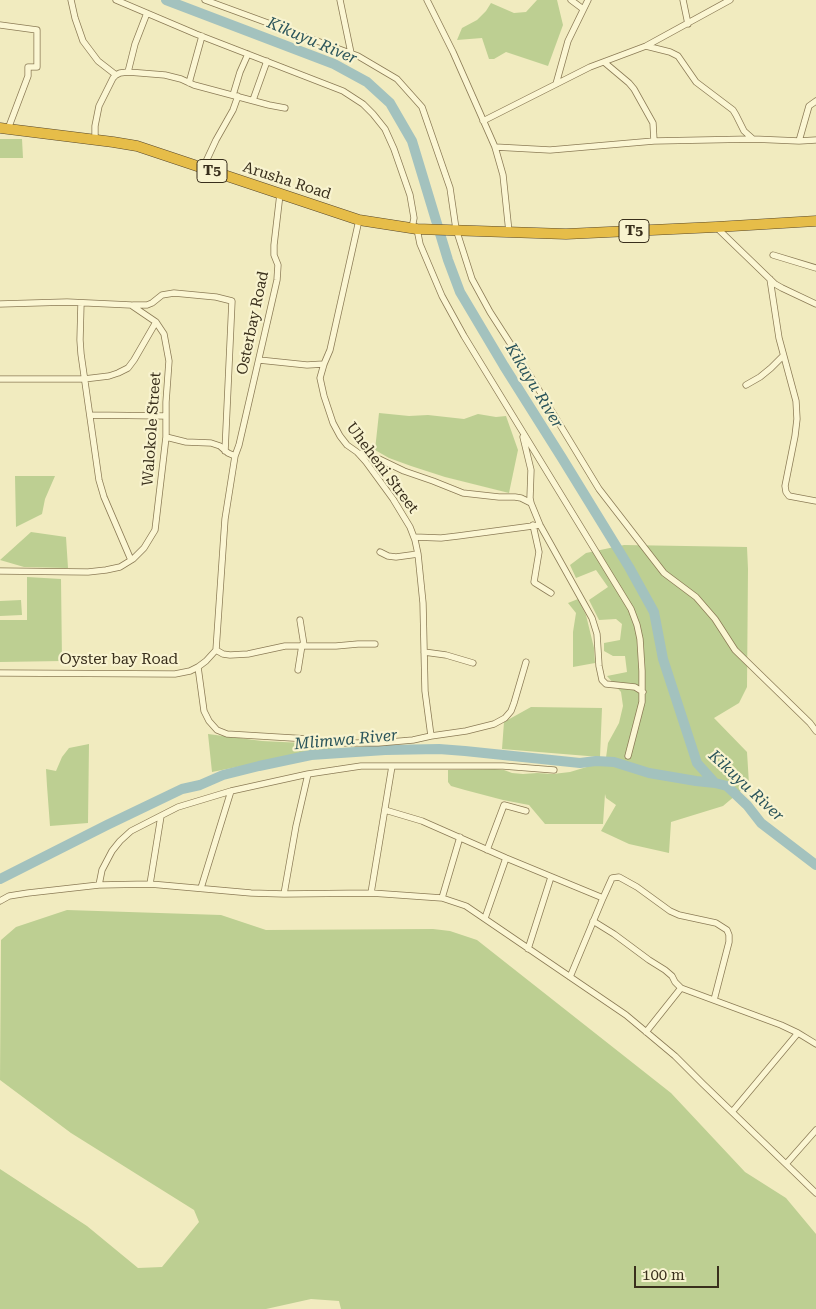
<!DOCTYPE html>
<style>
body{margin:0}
#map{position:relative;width:816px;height:1309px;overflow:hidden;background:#f1ebbf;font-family:"Roboto Serif",serif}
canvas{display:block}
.scale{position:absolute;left:634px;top:1266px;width:85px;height:22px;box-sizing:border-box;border:2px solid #392f1c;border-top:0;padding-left:6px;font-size:15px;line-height:18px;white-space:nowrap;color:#392f1c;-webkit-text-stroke:4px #f8f3cf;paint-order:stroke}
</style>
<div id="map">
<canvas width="816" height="1309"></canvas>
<div class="scale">100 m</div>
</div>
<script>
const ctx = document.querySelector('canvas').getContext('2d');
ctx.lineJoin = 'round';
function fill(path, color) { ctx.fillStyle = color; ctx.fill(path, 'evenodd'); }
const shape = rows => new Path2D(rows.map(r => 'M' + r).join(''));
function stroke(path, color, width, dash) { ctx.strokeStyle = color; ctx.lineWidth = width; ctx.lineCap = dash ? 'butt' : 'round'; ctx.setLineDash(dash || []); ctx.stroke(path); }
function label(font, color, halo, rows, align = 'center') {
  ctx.font = font + ' "Roboto Serif",serif'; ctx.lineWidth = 4.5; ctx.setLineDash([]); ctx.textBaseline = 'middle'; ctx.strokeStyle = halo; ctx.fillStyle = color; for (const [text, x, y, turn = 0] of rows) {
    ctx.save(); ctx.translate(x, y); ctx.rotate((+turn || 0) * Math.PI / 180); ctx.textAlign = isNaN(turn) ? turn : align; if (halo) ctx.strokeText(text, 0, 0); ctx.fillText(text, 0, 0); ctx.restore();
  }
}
const green = shape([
 [537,0,557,0,563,25,548,66,506,52,494,59,489,59,482,38,457,40,462,28,477,20,486,11,491,3,514,13,526,12],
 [0,139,22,139,23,158,0,158],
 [379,413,409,416,428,415,464,419,478,414,496,417,506,416,518,450,509,493,445,477,411,466,389,458,375,450],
 [15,476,55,476,45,499,42,514,16,527],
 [31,532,66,537,68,568,24,567,0,560],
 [624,545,747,547,748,569,747,687,739,703,714,718,747,752,749,784,723,806,671,822,669,853,629,844,601,831,616,805,606,798,605,794,603,824,545,824,529,805,503,800,465,790,451,786,448,782,448,770,495,769,504,770,512,773,523,774,537,773,553,774,570,772,590,766,605,765,608,743,619,723,623,706,621,692,607,676,627,672,625,656,613,656,604,651,604,643,620,640,622,624,616,619,599,620,589,600,608,587,596,570,576,578,570,565,586,553],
 [27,577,61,579,62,661,0,662,0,620,27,620],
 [578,599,586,615,594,648,595,663,573,667,573,632,576,613,568,603],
 [21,600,22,615,0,616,0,601],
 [531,707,602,708,600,757,502,749,504,722],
 [208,734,262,741,303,743,332,746,332,750,296,755,212,772],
 [89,744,88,823,50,826,47,786,46,769,56,771,62,757,69,748],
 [67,910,221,915,266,930,433,929,450,931,477,940,671,1093,745,1172,786,1198,816,1234,816,1309,341,1309,339,1301,311,1299,266,1309,0,1309,0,1169,87,1226,138,1268,162,1267,199,1222,194,1210,71,1133,0,1080,1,940,16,927]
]);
const stream = shape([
 [177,0,178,5]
]);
const river = shape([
 [166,0,334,64,367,82,390,103,412,141,448,260,460,292,504,366,562,458,629,567,654,612,663,659,697,763,715,783,727,786,747,805,761,823,816,865],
 [0,879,107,825,182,789,200,785,223,775,259,766,311,755,385,750,439,749,465,751,580,763,596,761,614,762,649,773,696,781,715,783]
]);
const street = shape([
 [71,0,75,18,83,41,98,61,116,75],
 [116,0,196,34,343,91,363,104,373,114,385,129,394,149,410,195,414,218,412,228],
 [205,0,358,56,397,79,422,107,450,188,456,229,472,279,490,312,517,354,599,489,664,573,696,597,715,619,735,650,810,723,816,731],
 [340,0,351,53],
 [427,0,453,52,495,147,503,175,509,232],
 [571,0,583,9],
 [683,0,688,24],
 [0,25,37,30,37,67,28,67,28,76,8,129],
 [646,46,670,52,678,56,696,82,733,110,736,115,744,131,753,139],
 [604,62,629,83,634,89,653,123,654,141],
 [128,72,135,44,147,13],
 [189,83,202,36],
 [556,84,568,41,588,0],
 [233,95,240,72,248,54],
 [253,100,267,61],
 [483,121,590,67,646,46,730,0],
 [95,140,95,126,99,106,113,78,116,75,120,73,128,72,165,75,181,79,194,85,269,105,285,108],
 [799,141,809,106,816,101],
 [495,147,550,150,654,141,753,139,799,141,816,140],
 [203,168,216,140,233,110,238,96],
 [359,220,330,350,324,364,320,378,324,396,333,423,340,436,347,445,357,452,366,462,393,499,410,527,415,540,418,554,423,603,425,691,431,736],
 [716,227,775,284,782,288,816,304],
 [417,229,420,244,442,296,464,336,631,609,637,625,640,639,642,671,642,702,628,756],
 [773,255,816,268],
 [770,279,779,338,796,401,797,419,795,436,785,486,786,492,789,496,816,501],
 [81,303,80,340,81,354,99,480,104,497,131,560],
 [0,304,67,302,131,305,156,322,164,334,169,361,166,402,166,437,155,530,144,548,133,559,120,567,106,570,88,572,0,571],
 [133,305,147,305,152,303,162,295,174,293,216,297,232,301,225,451],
 [259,360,307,365,324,364],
 [0,379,84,379,109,376,118,373,128,368,134,360,156,322],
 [746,385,760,377,771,368,783,356],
 [90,415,166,416],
 [166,437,186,442,211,443,220,446,228,453,235,456],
 [523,437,531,470,530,498,531,503,540,525,592,618,597,634,599,666,602,680,606,684,635,687,643,692],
 [358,453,379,459,404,471,433,481,463,493,499,497,515,497,521,498,531,503],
 [533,525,539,552,534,582,535,583,551,593],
 [414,537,441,538,458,536,540,525],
 [380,552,388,556,396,557,418,554],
 [300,620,304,645],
 [216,650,223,654,230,655,248,654,285,646,336,646,358,644,375,644],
 [424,652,446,655,473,663],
 [198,667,204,711,209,721,217,730,227,734,309,739,339,743,378,743,413,740,431,736,466,731,494,724,505,718,511,711,514,703,526,662],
 [298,670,302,645],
 [0,673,175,674,190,671,198,667,206,661,216,650,225,519,235,456,239,445,277,280,278,265,274,255,274,245,280,194],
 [385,810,422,821,506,858,603,898,570,977],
 [487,850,504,805,526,811],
 [150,884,161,816],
 [99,885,102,870,112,851,120,841,131,831,178,807,231,791,308,774,361,766,503,766,554,770],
 [201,888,231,791],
 [371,893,392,766],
 [284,894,296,826,308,774],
 [442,898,460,837],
 [603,898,612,878,619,877,637,887,670,911,679,915,716,923,727,930,729,935,729,942,714,1000],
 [0,901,9,896,28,893,99,885,150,884,251,893,284,894,371,893,442,898,466,906,626,1015,675,1056,703,1084,816,1193],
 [485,918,506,858],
 [593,921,614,934,649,960,665,970,672,976,675,982,681,988,781,1025,798,1033,816,1044],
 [528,949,551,877],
 [646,1032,681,988],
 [732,1112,798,1033],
 [786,1164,816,1130]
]);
const highway = shape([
 [0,128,113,142,137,146,359,220,417,229,566,234,716,227,816,221]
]);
const shields = [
 [212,171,30],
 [634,231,30]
];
const shieldNames = [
 ["T5",212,171],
 ["T5",634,231]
];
const streetNames = [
 ["Arusha Road",287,181,18],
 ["Osterbay Road",253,323,-78],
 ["Walokole Street",152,429,-86],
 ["Uheheni Street",382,468,53],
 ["Oyster bay Road",119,660]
];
const waterNames = [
 ["Kikuyu River",312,41,23],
 ["Kikuyu River",534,386,59],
 ["Mlimwa River",346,740,-5],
 ["Kikuyu River",746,786,43]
];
fill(green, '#bdcf92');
stroke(stream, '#69918e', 2);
stroke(river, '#a3c2be', 10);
stroke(street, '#8b7b56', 7);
stroke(highway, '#58482b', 11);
stroke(street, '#fbf6d3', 5.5);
stroke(highway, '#e6bd49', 10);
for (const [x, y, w] of shields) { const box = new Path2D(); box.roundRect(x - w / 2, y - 11.5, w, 23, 4); ctx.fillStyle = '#f8f3cf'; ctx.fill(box); stroke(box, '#392f1c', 1); }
label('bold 14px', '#392f1c', null, shieldNames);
label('15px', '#392f1c', '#f8f3cf', streetNames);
label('italic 16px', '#2a545a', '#f8f3cf', waterNames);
</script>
